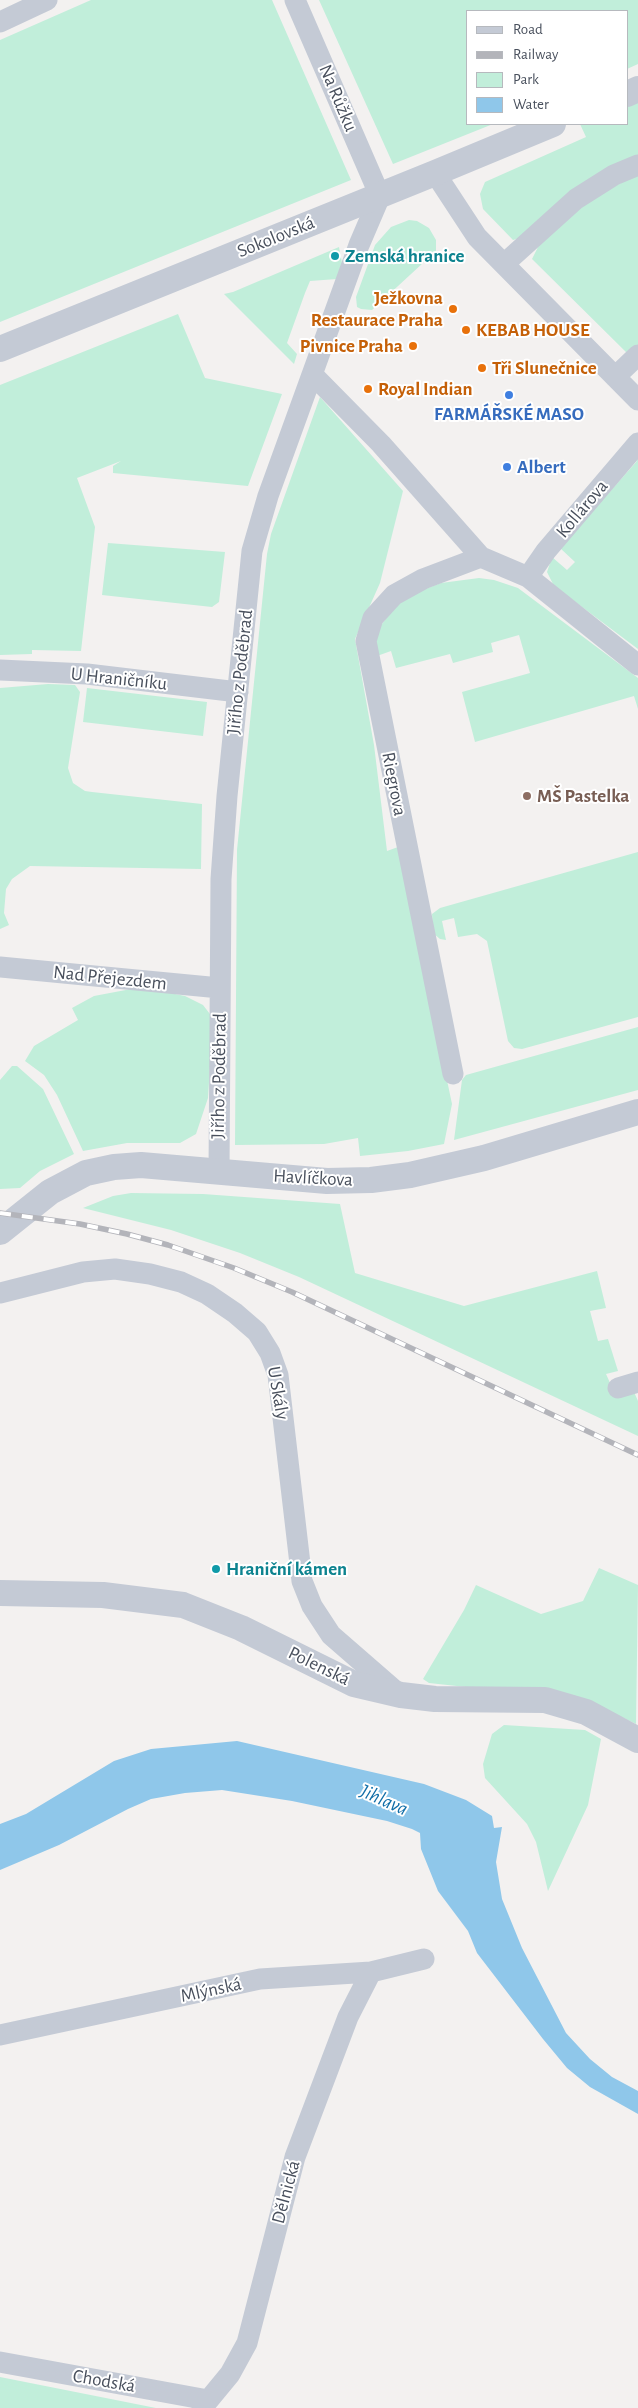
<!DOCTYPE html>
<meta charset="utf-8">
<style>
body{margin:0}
#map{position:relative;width:638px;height:2408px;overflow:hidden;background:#f3f1f0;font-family:"Alegreya Sans",sans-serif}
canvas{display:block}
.legend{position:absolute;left:466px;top:10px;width:162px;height:115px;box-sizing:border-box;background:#fff;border:1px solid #b6b9be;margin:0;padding:6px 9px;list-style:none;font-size:15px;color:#49505d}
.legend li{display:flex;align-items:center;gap:10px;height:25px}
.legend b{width:25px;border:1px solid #b6b9be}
</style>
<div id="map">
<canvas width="638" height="2408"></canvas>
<ul class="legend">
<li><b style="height:6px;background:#c4cad5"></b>Road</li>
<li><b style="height:6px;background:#b3b4ba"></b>Railway</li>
<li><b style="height:14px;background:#c1eeda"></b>Park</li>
<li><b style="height:14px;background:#8fc7ea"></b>Water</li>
</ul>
</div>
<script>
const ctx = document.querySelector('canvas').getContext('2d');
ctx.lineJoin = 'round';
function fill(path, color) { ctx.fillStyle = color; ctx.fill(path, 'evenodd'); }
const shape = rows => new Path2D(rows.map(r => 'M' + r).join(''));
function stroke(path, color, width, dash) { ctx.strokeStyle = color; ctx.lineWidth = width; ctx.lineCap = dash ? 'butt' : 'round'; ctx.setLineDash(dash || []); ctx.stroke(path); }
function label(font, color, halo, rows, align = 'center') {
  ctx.font = font + ' "Alegreya Sans",sans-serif'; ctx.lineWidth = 4; ctx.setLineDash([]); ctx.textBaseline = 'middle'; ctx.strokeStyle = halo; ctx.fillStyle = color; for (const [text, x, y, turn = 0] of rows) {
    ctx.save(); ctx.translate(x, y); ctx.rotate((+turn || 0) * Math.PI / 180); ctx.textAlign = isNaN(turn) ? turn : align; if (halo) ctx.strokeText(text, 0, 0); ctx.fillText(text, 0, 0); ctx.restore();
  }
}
const green = shape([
 [91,0,272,0,351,180,0,322,0,40],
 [319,0,638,0,638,64,627,69,627,11,467,11,467,124,493,124,393,164],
 [638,99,638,156,520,238,513,240,483,209,480,194,485,182,586,137,580,124,627,124,627,103],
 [638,174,638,346,630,356,532,259,539,245,586,201],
 [409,220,417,221,429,228,436,240,436,251,372,310,361,309,357,307,356,297,375,245,391,227],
 [339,247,342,263,337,279,310,281,305,293,287,343,297,354,294,364,224,294,233,292],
 [178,314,205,378,282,394,248,486,113,473,113,466,121,461,77,478,95,527,81,651,32,650,32,654,0,655,0,385],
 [320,397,403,491,380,583,355,639,374,745,387,851,398,847,452,1104,444,1144,408,1151,360,1156,358,1138,324,1144,235,1145,237,850,267,554,271,534],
 [638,450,638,649,554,586,547,572,552,557,567,570,575,562,560,548,637,461],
 [108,543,225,552,219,602,212,607,102,595],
 [479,578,494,580,518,588,638,678,638,709,634,696,475,742,462,692,530,673,519,635,491,643,493,652,453,663,450,654,396,668,391,651,377,656,375,642,378,629,402,598,441,583],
 [48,684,75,685,80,692,68,768,73,783,85,791,92,792,202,804,201,869,30,866,12,879,6,889,4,913,9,925,0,929,0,688],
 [87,688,207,702,203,736,83,722],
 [638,852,638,1017,522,1049,514,1048,508,1041,487,941,477,934,458,937,454,918,442,921,446,940,440,939,433,933,432,914,440,908],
 [131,989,170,993,185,996,203,1005,213,1018,208,1098,196,1134,180,1143,127,1143,83,1151,57,1095,44,1075,25,1061,34,1046,78,1020,72,1008,94,996],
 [638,1027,638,1090,454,1140,462,1080,466,1075],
 [12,1066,17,1066,43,1089,74,1154,40,1171,20,1188,0,1189,0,1080],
 [131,1193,203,1194,340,1204,355,1273,464,1306,597,1271,606,1308,590,1311,598,1341,608,1339,618,1371,606,1374,616,1396,634,1392,638,1401,638,1436,299,1277,240,1253,171,1230,83,1208,113,1196],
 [599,1568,638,1585,636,1724,603,1708,466,1687,429,1683,423,1679,464,1610,476,1585,541,1614,583,1601],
 [504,1725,585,1730,601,1739,588,1805,548,1891,536,1842,527,1824,485,1778,483,1764,492,1734],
 [0,2377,156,2408,0,2408]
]);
const water = shape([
 [237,1741,424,1784,466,1800,492,1816,494,1828,502,1827,496,1862,502,1899,522,1948,566,2033,590,2059,612,2077,638,2091,638,2114,590,2087,567,2068,543,2039,477,1953,468,1931,438,1891,421,1849,420,1833,412,1829,387,1821,292,1801,222,1790,185,1793,151,1799,128,1809,59,1845,0,1870,0,1824,26,1814,114,1761,151,1749]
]);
const minor = shape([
 [0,22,47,0],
 [435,173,477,237,638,400],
 [504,264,576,199,614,175,638,165],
 [313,375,381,444,481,557,528,577,638,665],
 [615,377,638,355],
 [528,577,546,551,638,443],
 [0,670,87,674,238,692],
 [0,967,220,988],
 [453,1074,366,641,373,618,394,595,423,579,481,557],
 [219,1171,221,879,227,796,252,551,268,496,359,245,380,196,295,0],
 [0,1293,83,1272,115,1269,150,1274,181,1282,207,1294,235,1313,257,1332,270,1353,278,1375,302,1581,312,1606,331,1635,400,1695],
 [618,1388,638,1382],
 [0,2035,260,1979,371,1972,424,1959],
 [0,2362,208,2400],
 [202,2408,230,2374,247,2343,295,2157,348,2017,371,1972]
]);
const tertiary = shape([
 [627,94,638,89],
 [0,349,435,173,553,124],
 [0,1232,50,1192,86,1173,114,1167,141,1165,327,1181,371,1180,410,1175,484,1158,638,1112],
 [0,1593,103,1595,183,1605,241,1628,354,1684,401,1695,435,1699,545,1700,586,1712,638,1740]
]);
const rail = shape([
 [0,1213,80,1224,127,1234,168,1245,234,1268,292,1292,638,1455]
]);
const markers = [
 [335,256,5,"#0f9aa8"],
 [453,309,5,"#e8710a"],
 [466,330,5,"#e8710a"],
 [413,346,5,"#e8710a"],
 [482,368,5,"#e8710a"],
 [368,389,5,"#e8710a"],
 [509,395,5,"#3f7fe0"],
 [507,467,5,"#3f7fe0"],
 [527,796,5,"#8d6e63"],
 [216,1569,5,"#0f9aa8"]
];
const streetNames = [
 ["Na Růžku",338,98,67],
 ["Sokolovská",276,237,-22],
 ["Kollárova",582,509,-50],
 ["Jiřího z Poděbrad",240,672,-84],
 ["U Hraničníku",119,679,6],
 ["Riegrova",394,784,79],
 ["Nad Přejezdem",110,978,6],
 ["Jiřího z Poděbrad",219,1076,-89],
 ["Havlíčkova",313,1178,3],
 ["U Skály",278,1393,80],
 ["Polenská",319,1666,26],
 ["Mlýnská",211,1990,-12],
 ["Dělnická",286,2192,-75],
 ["Chodská",104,2381,10]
];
const cultureNames = [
 ["Zemská hranice",345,256],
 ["Hraniční kámen",226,1569]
];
const foodNames = [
 ["Ježkovna",443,298,"right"],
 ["Restaurace Praha",443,320,"right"],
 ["KEBAB HOUSE",476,330],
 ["Pivnice Praha",403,346,"right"],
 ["Tři Slunečnice",492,368],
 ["Royal Indian",378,389]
];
const shopNames = [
 ["FARMÁŘSKÉ MASO",509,414],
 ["Albert",517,467,"left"]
];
const educationNames = [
 ["MŠ Pastelka",537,796]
];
const waterNames = [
 ["Jihlava",384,1800,24]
];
fill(green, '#c1eeda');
fill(water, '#8fc7ea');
stroke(minor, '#c4cad5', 21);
stroke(tertiary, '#c4cad5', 26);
stroke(rail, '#b3b4ba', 5.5);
stroke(rail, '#fff', 4, [11]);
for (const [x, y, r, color] of markers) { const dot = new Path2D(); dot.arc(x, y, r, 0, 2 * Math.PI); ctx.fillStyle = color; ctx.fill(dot); stroke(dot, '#fff', 2); }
label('19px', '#49505d', '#fff', streetNames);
label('bold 19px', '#0d838f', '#fff', cultureNames, 'left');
label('bold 19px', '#c56008', '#fff', foodNames, 'left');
label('bold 19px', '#366cbe', '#fff', shopNames);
label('bold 19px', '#785e54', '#fff', educationNames, 'left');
label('italic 20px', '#116ea8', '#fff', waterNames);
</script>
